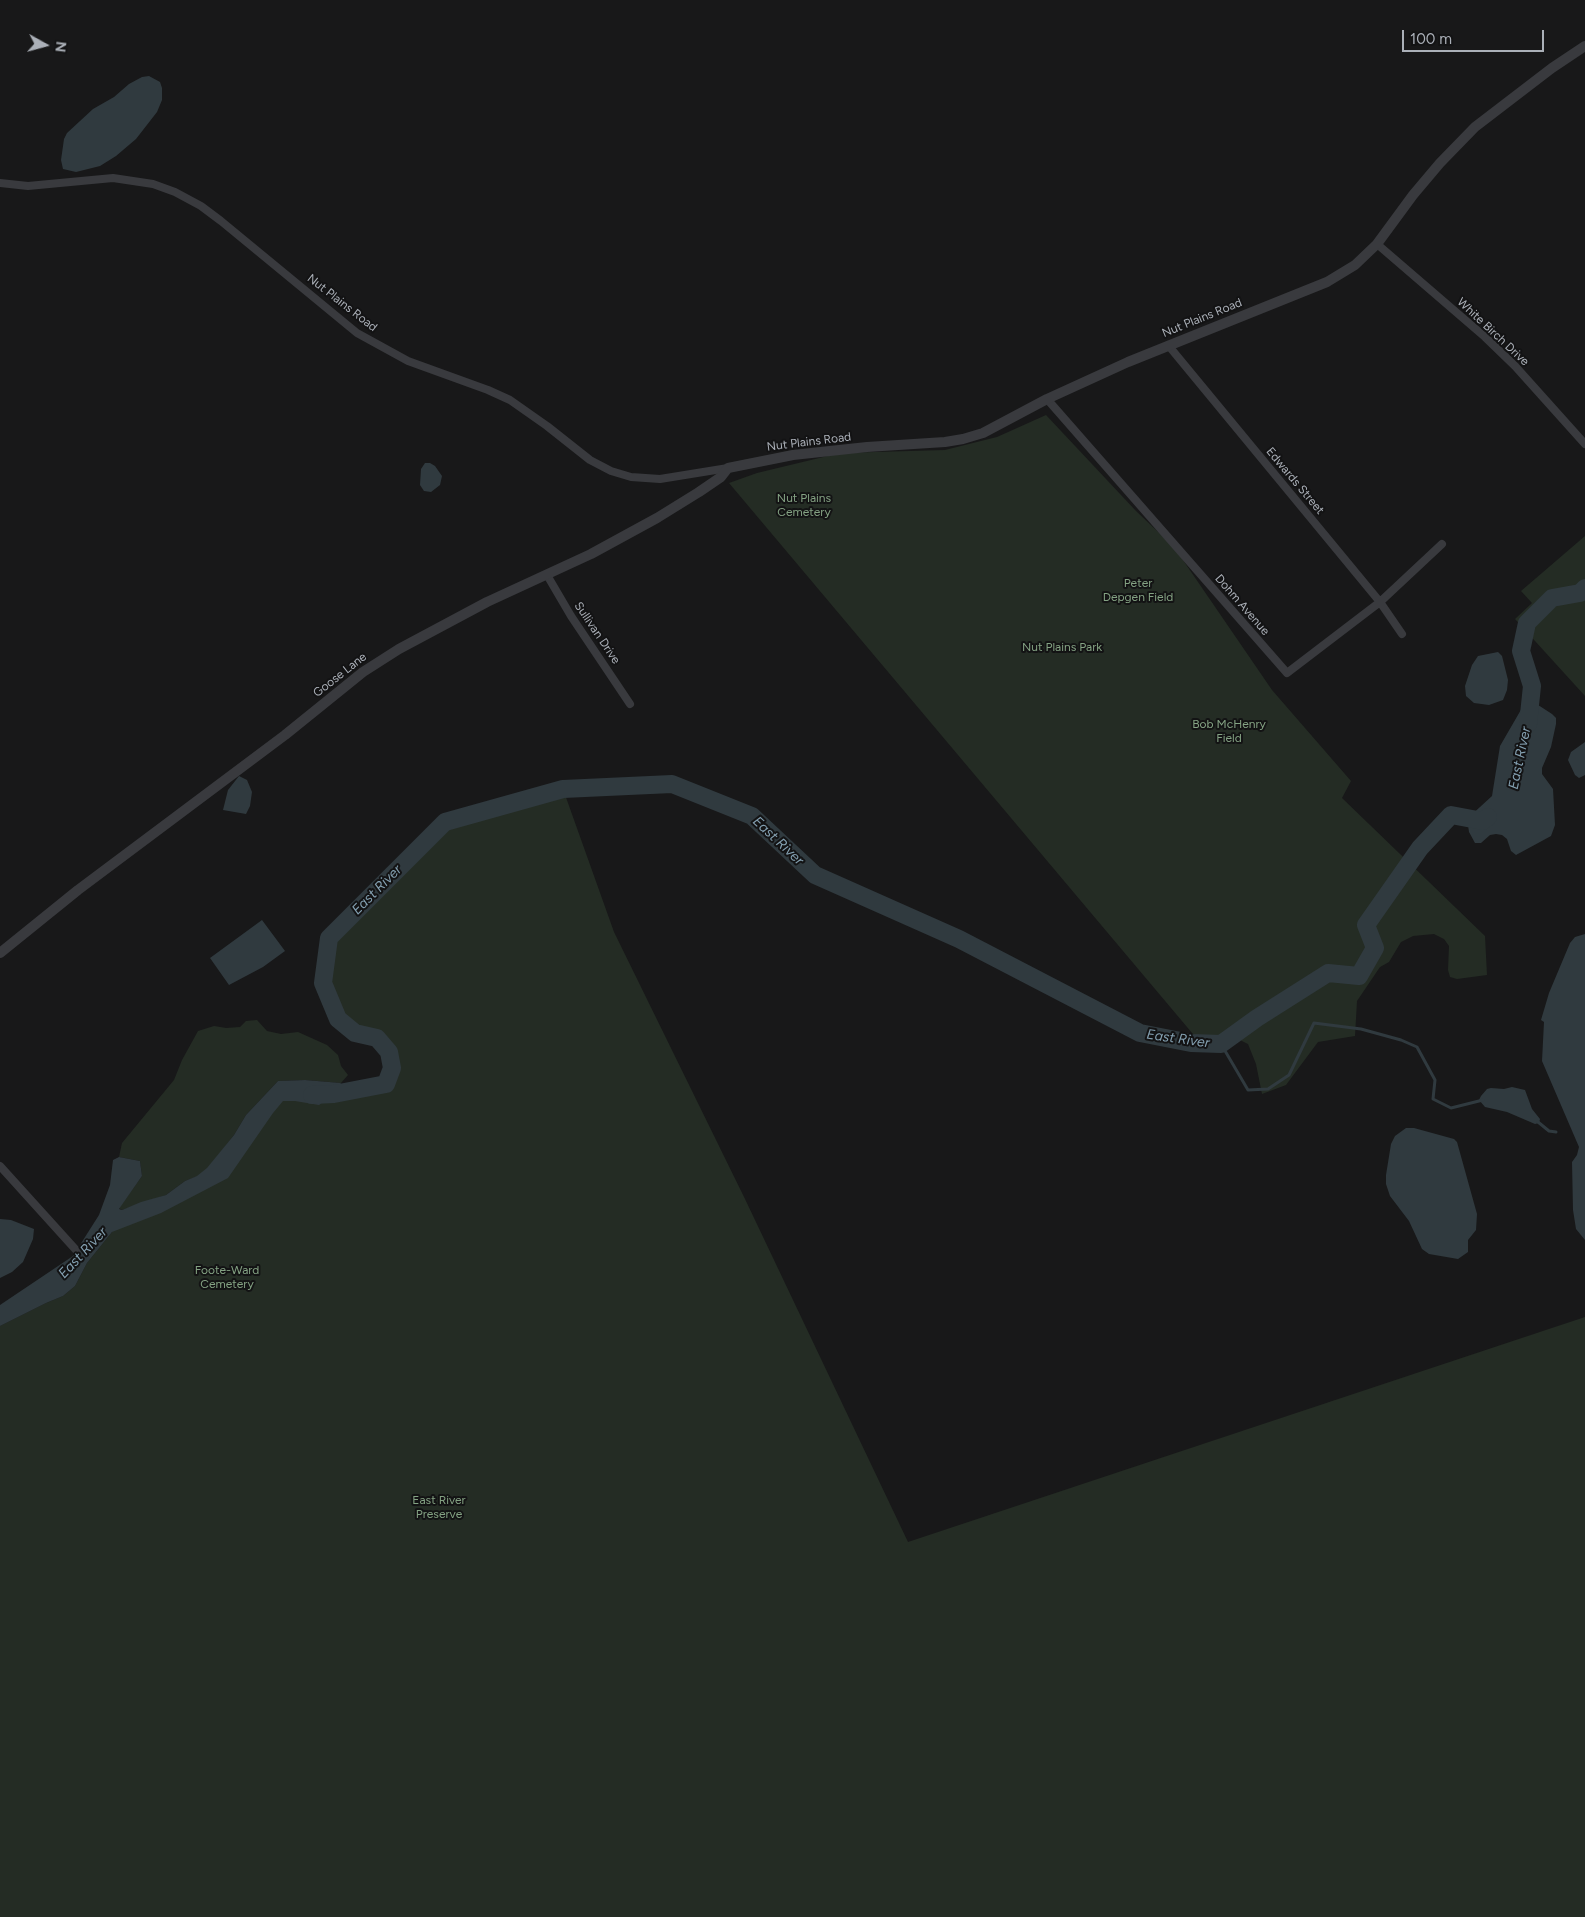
<!DOCTYPE html>
<style>
body{margin:0}
#map{position:relative;width:1585px;height:1917px;overflow:hidden;background:#181819;font-family:Figtree,sans-serif}
canvas{display:block}
.north{position:absolute;left:20px;top:20px;width:50px;height:50px;-webkit-text-stroke:4px #131314;paint-order:stroke;rotate:97deg;font-size:14px;font-weight:700;line-height:20px;text-align:center;color:#abb0b8}
.north::after{content:'';display:block;margin:auto;width:18px;height:22px;background:#abb0b8;clip-path:polygon(50% 0,100% 100%,50% 72%,0 100%)}
.scale{position:absolute;left:1402px;top:30px;width:142px;height:22px;box-sizing:border-box;border:2px solid #abb0b8;border-top:0;padding-left:6px;font-size:15px;line-height:18px;white-space:nowrap;color:#abb0b8;-webkit-text-stroke:4px #131314;paint-order:stroke}
</style>
<div id="map">
<canvas width="1585" height="1917"></canvas>
<div class="north">N</div>
<div class="scale">100 m</div>
</div>
<script>
const ctx = document.querySelector('canvas').getContext('2d');
ctx.lineJoin = 'round';
function fill(path, color) { ctx.fillStyle = color; ctx.fill(path, 'evenodd'); }
const shape = rows => new Path2D(rows.map(r => 'M' + r).join(''));
function stroke(path, color, width, dash) { ctx.strokeStyle = color; ctx.lineWidth = width; ctx.lineCap = dash ? 'butt' : 'round'; ctx.setLineDash(dash || []); ctx.stroke(path); }
function label(font, color, halo, rows, align = 'center') {
  ctx.font = font + ' Figtree,sans-serif'; ctx.lineWidth = 4; ctx.setLineDash([]); ctx.textBaseline = 'middle'; ctx.strokeStyle = halo; ctx.fillStyle = color; for (const [text, x, y, turn = 0] of rows) {
    ctx.save(); ctx.translate(x, y); ctx.rotate((+turn || 0) * Math.PI / 180); ctx.textAlign = isNaN(turn) ? turn : align; if (halo) ctx.strokeText(text, 0, 0); ctx.fillText(text, 0, 0); ctx.restore();
  }
}
const green = shape([
 [1046,415,1136,511,1174,547,1272,690,1351,781,1342,798,1485,936,1487,975,1457,979,1450,977,1448,970,1449,946,1444,939,1434,934,1413,936,1401,942,1389,962,1380,967,1357,1001,1355,1036,1318,1042,1286,1085,1262,1094,1256,1064,1248,1044,1238,1039,1213,1043,1203,1046,729,483,757,473,840,453,945,450,997,437],
 [1585,536,1585,696,1515,619,1532,603,1521,591],
 [563,789,614,932,745,1199,908,1542,1585,1317,1585,1917,0,1917,0,1326,46,1303,63,1296,75,1286,87,1263,112,1232,115,1218,163,1202,196,1177,185,1181,166,1195,122,1210,119,1208,142,1176,140,1161,119,1157,122,1143,174,1080,182,1060,198,1031,214,1026,226,1028,240,1027,246,1021,257,1020,267,1031,281,1034,298,1032,327,1045,338,1055,341,1066,348,1075,341,1083,305,1080,278,1081,246,1115,234,1135,209,1167,235,1148,259,1116,280,1095,314,1088,334,1094,386,1084,392,1068,389,1052,377,1038,355,1033,338,1019,323,983,329,938,445,822]
]);
const water = shape([
 [149,76,160,82,162,88,162,100,157,112,136,139,116,156,100,166,76,172,63,169,61,160,64,139,67,133,93,109,114,97,129,84,142,77],
 [425,463,430,463,435,466,442,476,440,485,431,492,424,491,420,485,421,469],
 [1498,652,1502,656,1508,680,1507,690,1503,700,1489,705,1474,703,1466,696,1465,686,1472,665,1478,656],
 [1532,701,1552,714,1556,718,1556,724,1551,747,1542,768,1542,774,1553,789,1555,825,1551,836,1516,855,1511,851,1507,839,1502,835,1496,834,1490,835,1481,843,1475,843,1469,832,1468,825,1468,818,1492,796,1500,746,1522,708,1526,703],
 [1585,742,1585,775,1579,778,1575,775,1568,760,1571,752],
 [239,776,247,780,252,792,250,806,246,814,223,810,228,790],
 [262,920,285,951,263,967,229,985,210,958],
 [1585,934,1585,1240,1576,1229,1573,1210,1572,1162,1577,1155,1579,1147,1542,1061,1544,1022,1541,1020,1549,993,1570,943,1575,937],
 [305,1080,341,1083,334,1094,319,1105,295,1101,283,1101,273,1113,228,1178,161,1213,112,1232,87,1263,75,1286,63,1296,46,1303,0,1326,0,1305,73,1256,99,1215,110,1185,113,1160,119,1157,140,1161,142,1176,119,1209,122,1210,141,1202,166,1195,185,1181,197,1176,207,1168,234,1135,246,1115,278,1081],
 [1512,1087,1525,1090,1532,1109,1540,1119,1539,1123,1535,1124,1507,1112,1485,1107,1479,1100,1481,1096,1487,1089,1491,1088,1504,1089],
 [1406,1128,1414,1128,1454,1139,1457,1142,1477,1214,1476,1230,1468,1240,1468,1252,1458,1259,1429,1254,1422,1249,1409,1221,1390,1196,1386,1184,1386,1175,1391,1144,1395,1136],
 [0,1219,11,1220,34,1229,33,1239,23,1262,12,1272,0,1278]
]);
const stream = shape([
 [1221,1044,1248,1090,1268,1089,1289,1075,1314,1023,1361,1029,1401,1040,1417,1047,1435,1080,1433,1099,1451,1108,1483,1100],
 [1538,1122,1549,1131,1556,1132]
]);
const river = shape([
 [1528,724,1532,686,1521,651,1527,623,1552,598,1580,593,1585,588],
 [312,1095,334,1094,386,1084,392,1068,389,1052,377,1038,355,1033,338,1019,323,983,329,938,445,822,563,789,672,784,752,816,815,875,959,939,1140,1033,1191,1043,1221,1044,1257,1018,1328,973,1359,976,1375,948,1366,925,1420,848,1451,815,1483,821,1488,817]
]);
const minor = shape([
 [0,183,28,186,113,178,153,184,175,192,201,206,221,221,357,333,408,361,488,390,510,400,547,426,590,460,611,471,631,477,660,479,728,468],
 [1377,244,1485,337,1515,366,1585,444],
 [1168,345,1380,602,1402,634],
 [1047,399,1287,673,1380,602,1442,544],
 [547,575,571,616,630,704],
 [0,1166,76,1250]
]);
const tertiary = shape([
 [0,953,78,890,285,735,363,672,399,649,487,602,591,554,657,518,699,492,721,477,728,468,793,455,867,447,945,442,963,439,983,433,1047,399,1128,362,1327,282,1355,265,1377,244,1413,195,1440,163,1475,127,1552,68,1585,46]
]);
const streetNames = [
 ["Nut Plains Road",342,303,38],
 ["Nut Plains Road",1202,318,-22],
 ["White Birch Drive",1493,332,43],
 ["Nut Plains Road",809,442,-7],
 ["Edwards Street",1295,481,50],
 ["Dohm Avenue",1242,605,49],
 ["Sullivan Drive",597,633,56],
 ["Goose Lane",340,675,-38]
];
const parkNames = [
 ["Nut Plains",804,498],
 ["Cemetery",804,512],
 ["Peter",1138,583],
 ["Depgen Field",1138,597],
 ["Nut Plains Park",1062,647],
 ["Bob McHenry",1229,724],
 ["Field",1229,738],
 ["Foote-Ward",227,1270],
 ["Cemetery",227,1284],
 ["East River",439,1500],
 ["Preserve",439,1514]
];
const waterNames = [
 ["East River",1520,758,-78],
 ["East River",778,841,43],
 ["East River",377,890,-45],
 ["East River",1178,1039,8],
 ["East River",83,1253,-47]
];
fill(green, '#242c24');
fill(water, '#303a3f');
stroke(stream, '#303a3f', 3);
stroke(river, '#303a3f', 18);
stroke(minor, '#393a3e', 8);
stroke(tertiary, '#393a3e', 10);
label('12px', '#abb0b8', '#131314', streetNames);
label('12px', '#84a283', '#131314', parkNames);
label('italic 14px', '#84a0b1', '#131314', waterNames);
</script>
